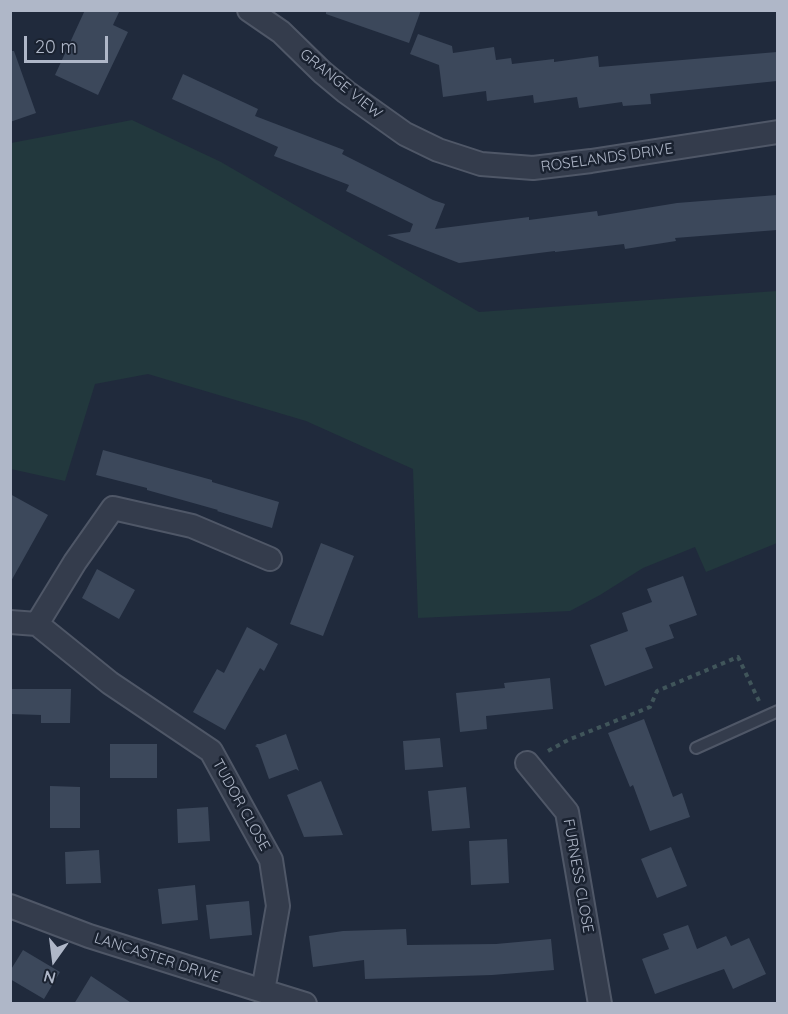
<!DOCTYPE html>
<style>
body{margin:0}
#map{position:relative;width:788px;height:1014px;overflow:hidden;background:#202a3c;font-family:Quicksand,sans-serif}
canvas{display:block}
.frame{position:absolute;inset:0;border:12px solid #afb7c8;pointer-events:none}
.north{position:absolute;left:24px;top:930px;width:60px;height:60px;-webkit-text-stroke:4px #1a2230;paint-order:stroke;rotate:194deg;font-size:16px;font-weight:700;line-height:24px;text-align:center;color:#afb7c8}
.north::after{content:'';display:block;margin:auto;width:21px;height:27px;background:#afb7c8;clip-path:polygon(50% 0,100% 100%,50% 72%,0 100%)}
.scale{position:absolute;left:24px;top:36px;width:84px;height:27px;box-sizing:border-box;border:3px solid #afb7c8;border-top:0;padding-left:8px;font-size:18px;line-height:21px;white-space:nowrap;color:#afb7c8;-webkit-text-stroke:4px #1a2230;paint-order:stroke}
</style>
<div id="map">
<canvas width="788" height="1014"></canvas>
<div class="frame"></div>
<div class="north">N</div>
<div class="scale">20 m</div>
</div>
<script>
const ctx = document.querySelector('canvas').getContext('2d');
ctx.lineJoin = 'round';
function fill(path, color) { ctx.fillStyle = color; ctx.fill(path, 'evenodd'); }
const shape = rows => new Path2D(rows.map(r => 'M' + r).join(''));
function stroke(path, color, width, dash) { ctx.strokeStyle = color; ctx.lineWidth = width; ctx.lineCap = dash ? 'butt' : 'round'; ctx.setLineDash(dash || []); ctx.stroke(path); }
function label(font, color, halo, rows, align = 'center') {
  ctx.font = font + ' Quicksand,sans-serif'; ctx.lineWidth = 5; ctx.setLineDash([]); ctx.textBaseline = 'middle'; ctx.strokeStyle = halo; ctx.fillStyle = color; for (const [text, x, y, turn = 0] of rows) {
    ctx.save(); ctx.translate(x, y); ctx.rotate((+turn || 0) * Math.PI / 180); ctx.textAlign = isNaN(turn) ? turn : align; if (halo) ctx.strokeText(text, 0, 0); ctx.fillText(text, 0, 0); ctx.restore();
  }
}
const green = shape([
 [132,120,221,162,479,312,777,291,777,543,706,572,695,547,643,568,600,595,570,611,418,618,413,469,306,421,148,374,95,384,65,481,11,469,11,143]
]);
const building = shape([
 [85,10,120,10,113,25,128,32,98,95,55,75],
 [326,10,421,10,409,43,326,14],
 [418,34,452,46,453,53,494,47,496,60,511,58,512,64,554,59,554,62,598,56,599,67,777,52,777,81,650,94,651,104,623,106,622,102,579,108,577,97,534,103,533,95,487,101,486,91,443,97,439,65,410,54],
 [10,51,14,51,36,113,10,122],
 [183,74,258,109,255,116,344,150,342,154,433,200,445,204,435,229,529,217,529,220,597,211,598,216,677,203,777,195,777,230,675,238,676,241,625,249,624,244,555,252,555,251,459,263,387,235,410,232,413,224,346,191,349,185,274,156,278,147,172,99],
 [103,450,212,480,212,482,279,502,272,528,217,511,218,510,147,490,147,488,96,475],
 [10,494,48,515,10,583],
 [321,543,354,556,323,636,290,624],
 [97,569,135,590,119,619,82,598],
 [683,576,697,615,669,625,674,638,645,648,653,668,605,686,590,645,628,631,622,613,652,602,647,589],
 [247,627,278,644,264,671,260,668,225,730,193,712,217,669,224,673],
 [550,678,553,709,486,716,487,729,460,732,456,693,505,688,504,683],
 [10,689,71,689,70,723,41,723,41,715,10,714],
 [644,719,673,797,682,793,690,817,650,831,633,785,630,787,608,733],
 [286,734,299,771,296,769,269,779,258,748,255,746,257,745,256,744,260,744],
 [440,738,443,767,405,770,403,741],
 [110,744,157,744,157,778,110,778],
 [321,781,343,835,304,837,287,795],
 [50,786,80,787,80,828,50,828],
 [466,787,470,828,432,831,428,791],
 [208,807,210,841,178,843,177,809],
 [507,839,509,883,471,885,469,841],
 [671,847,687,886,657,898,641,859],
 [99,850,101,883,66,884,65,852],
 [195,885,198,920,162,924,158,889],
 [249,901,252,935,210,939,206,905],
 [688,925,697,949,726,936,731,946,749,938,766,974,733,989,724,969,655,994,642,959,669,949,663,934],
 [406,929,407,945,496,944,551,939,554,970,492,975,365,979,364,960,313,967,309,936,343,931],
 [23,950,60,972,44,999,10,979,10,971],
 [91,976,133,1004,74,1004]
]);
const path = shape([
 [548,751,568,740,650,707,657,691,738,657,759,701]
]);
const lane = shape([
 [696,748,778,711]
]);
const street = shape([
 [249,10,281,32,322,72,346,92,405,134,438,150,481,164,533,168,591,161,778,132],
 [10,622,37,624,110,683,211,751,271,860,278,906,263,991],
 [37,624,75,562,113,508,192,526,270,559],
 [527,763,567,812,600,1004],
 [10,906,89,936,263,991,305,1004]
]);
const streetNames = [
 ["GRANGE VIEW",341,84,39],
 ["ROSELANDS DRIVE",607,158,-8],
 ["TUDOR CLOSE",241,805,61],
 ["FURNESS CLOSE",578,876,80],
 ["LANCASTER DRIVE",157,958,18]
];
fill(green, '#22383d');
fill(building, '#3c485b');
stroke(lane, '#4f5767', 14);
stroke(street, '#4f5767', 26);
stroke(path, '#40555a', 4, [4.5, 4.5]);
stroke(lane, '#343c4c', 10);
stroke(street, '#343c4c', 22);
label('15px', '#afb7c8', '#1a2230', streetNames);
</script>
